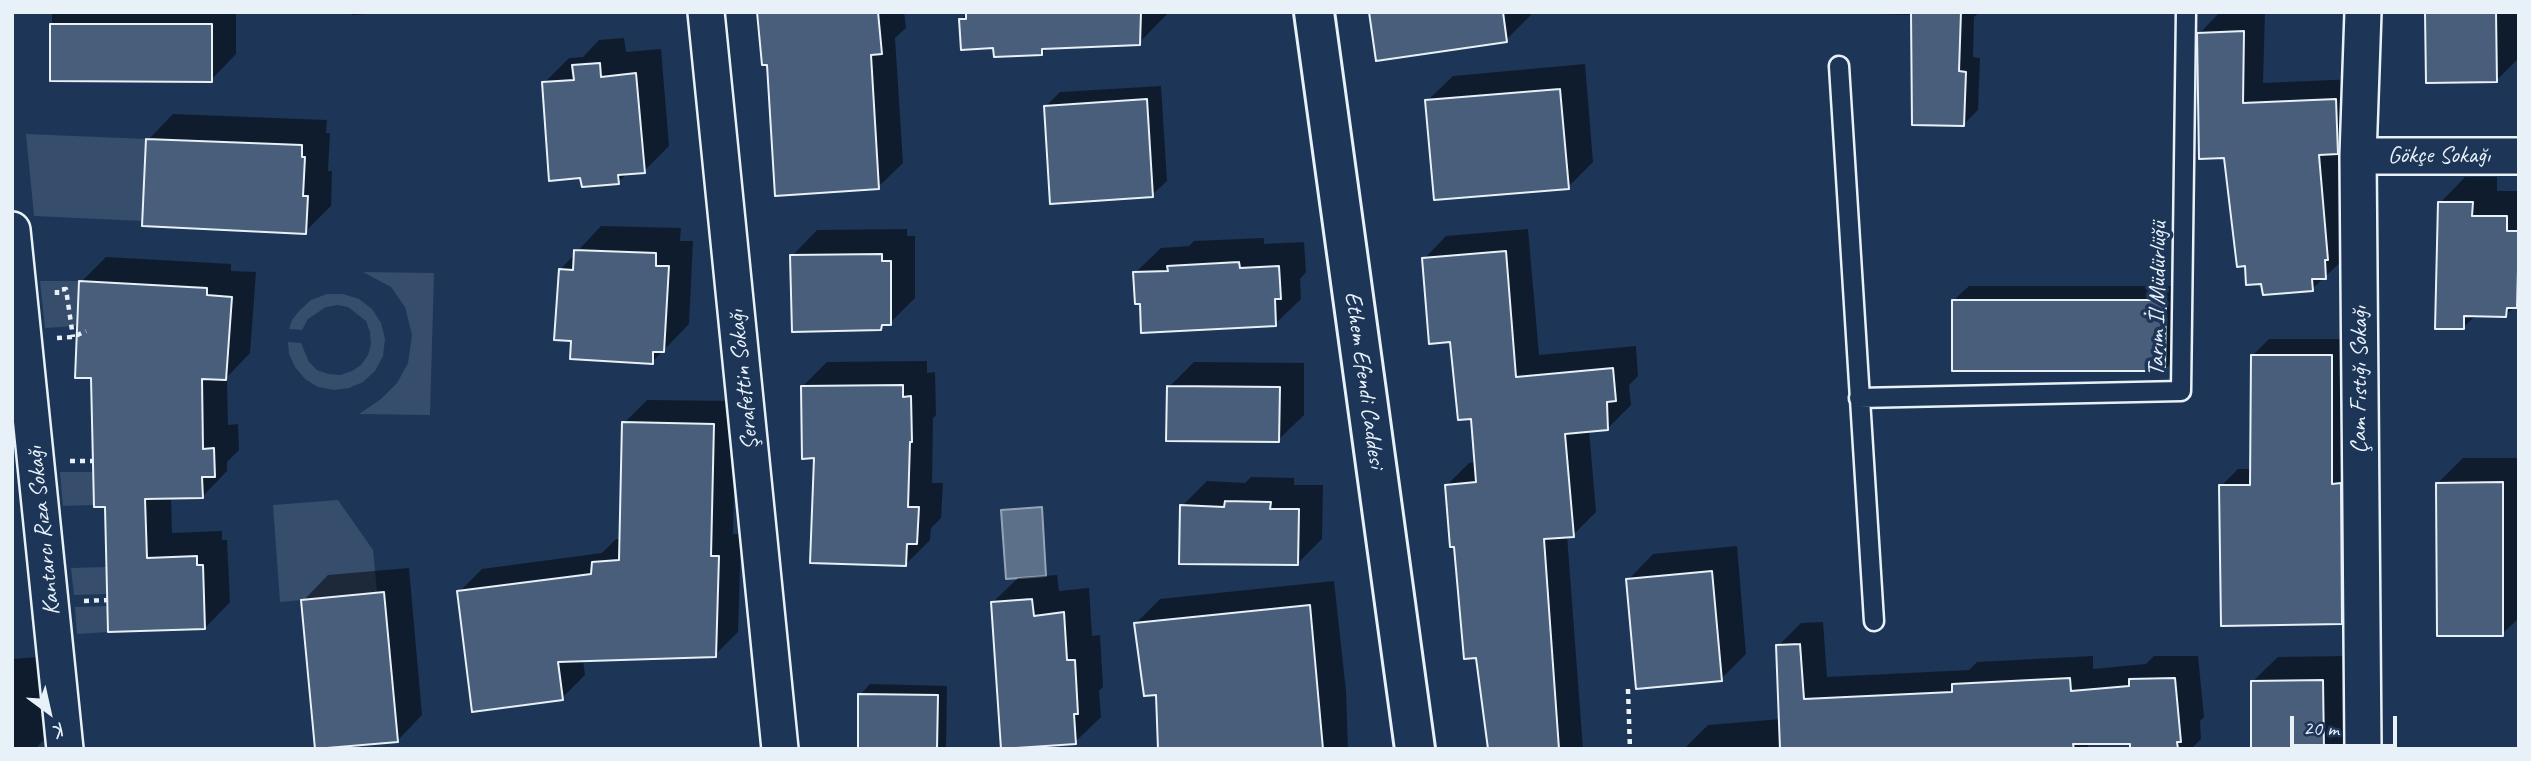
<!DOCTYPE html>
<meta charset="utf-8">
<style>
body{margin:0}
#map{position:relative;width:2531px;height:761px;overflow:hidden;background:#1d3557;font-family:Caveat,sans-serif}
canvas{display:block}
.frame{position:absolute;inset:0;border:14px solid #e8f1f8;pointer-events:none}
.north{position:absolute;left:14px;top:677px;width:70px;height:70px;-webkit-text-stroke:5px #1d3557;paint-order:stroke;rotate:147deg;font-size:19px;font-weight:700;line-height:28px;text-align:center;color:#e8f1f8}
.north::after{content:'';display:block;margin:auto;width:24px;height:32px;background:#e8f1f8;clip-path:polygon(50% 0,100% 100%,50% 72%,0 100%)}
.scale{position:absolute;left:2290px;top:716px;width:107px;height:32px;box-sizing:border-box;border:4px solid #e8f1f8;border-top:0;padding-left:9px;font-size:21px;line-height:24px;white-space:nowrap;color:#e8f1f8;-webkit-text-stroke:5px #1d3557;paint-order:stroke}
</style>
<div id="map">
<canvas width="2531" height="761"></canvas>
<div class="frame"></div>
<div class="north">K</div>
<div class="scale">20 m</div>
</div>
<script>
const ctx = document.querySelector('canvas').getContext('2d');
ctx.lineJoin = 'round';
function fill(path, color) { ctx.fillStyle = color; ctx.fill(path, 'evenodd'); }
const shape = rows => new Path2D(rows.map(r => 'M' + r).join(''));
function stroke(path, color, width, dash) { ctx.strokeStyle = color; ctx.lineWidth = width; ctx.lineCap = dash ? 'butt' : 'round'; ctx.setLineDash(dash || []); ctx.stroke(path); }
function label(font, color, halo, rows, align = 'center') {
  ctx.font = font + ' Caveat,sans-serif'; ctx.lineWidth = 7; ctx.setLineDash([]); ctx.textBaseline = 'middle'; ctx.strokeStyle = halo; ctx.fillStyle = color; for (const [text, x, y, turn = 0] of rows) {
    ctx.save(); ctx.translate(x, y); ctx.rotate((+turn || 0) * Math.PI / 180); ctx.textAlign = isNaN(turn) ? turn : align; if (halo) ctx.strokeText(text, 0, 0); ctx.fillText(text, 0, 0); ctx.restore();
  }
}
const green = shape([
 [26,134,146,139,142,221,34,216],
 [363,272,434,273,430,415,359,414,381,399,397,383,408,363,412,335,405,307,391,287],
 [40,281,79,281,77,326,45,328],
 [327,294,343,294,359,299,372,309,381,323,385,339,383,356,375,371,363,382,349,388,334,390,318,387,305,379,295,367,289,354,288,342,301,343,309,362,317,370,328,374,340,375,352,371,361,365,368,355,371,344,370,332,366,321,348,307,338,305,326,307,308,319,302,330,289,329,292,320,300,310,311,300],
 [60,472,93,472,94,505,63,506],
 [338,500,373,550,377,593,280,602,273,505],
 [106,567,107,594,74,595,71,568],
 [108,606,108,632,77,634,75,607]
]);
const water = shape([
 [1042,507,1046,576,1006,579,1001,510,1042,507]
]);
const shadow = shape([
 [52,12,236,12,236,54,211,80,52,80],
 [351,12,401,12,352,15],
 [759,12,904,12,906,28,895,38,903,163,878,187,769,63],
 [968,12,1169,12,1139,43,1048,47,1042,54,995,47,961,20],
 [1373,12,1531,12,1531,15,1506,40],
 [1809,12,1980,12,1974,17,1973,57,1980,58,1978,110,1963,125,1913,15],
 [2220,12,2265,12,2263,83,2356,79,2347,256,2312,289,2262,282,2247,264,2199,34],
 [2427,12,2518,12,2518,59,2496,81],
 [624,38,626,52,661,49,669,146,644,171,628,173,618,182,544,83,569,58,583,57,599,40],
 [1585,64,1593,162,1568,187,1427,101,1453,76],
 [1161,86,1167,181,1152,195,1045,107,1060,92],
 [173,114,327,120,326,133,330,133,328,171,332,171,331,206,305,232,148,140],
 [2465,177,2497,177,2497,191,2519,191,2519,304,2505,315,2476,315,2463,328,2440,203],
 [601,226,681,228,680,241,693,241,689,324,652,362,573,339,560,270],
 [907,229,907,236,915,236,915,298,890,323,886,323,881,329,792,256,817,230],
 [1528,229,1539,355,1636,346,1638,376,1629,385,1631,405,1608,428,1589,430,1596,512,1573,535,1567,535,1583,749,1489,749,1478,657,1446,486,1469,463,1476,462,1473,417,1452,340,1424,259,1446,236],
 [1264,238,1264,244,1304,242,1306,272,1300,279,1301,299,1275,324,1141,302,1135,273,1161,248,1189,246,1194,241],
 [106,257,231,264,231,271,256,272,250,353,227,377,228,425,238,424,239,450,227,462,227,471,202,497,171,497,172,533,222,531,222,540,227,540,230,602,205,628,110,630,107,505,81,282],
 [1969,286,2179,286,2179,355,2165,369,1954,300],
 [2269,339,2348,339,2358,605,2341,622,2221,486,2238,469,2252,469,2252,356],
 [927,361,927,373,935,372,936,415,933,418,932,483,943,483,941,518,931,528,930,540,906,564,816,457,802,387,827,362],
 [1194,362,1304,363,1304,415,1278,440,1169,387],
 [647,400,736,401,733,534,741,534,738,632,715,655,583,660,585,675,562,698,459,592,482,569,602,553,616,539,621,539,624,423],
 [2463,458,2519,458,2519,618,2502,634,2438,483],
 [1251,477,1294,478,1294,485,1323,485,1322,539,1298,563,1182,506,1207,481,1245,483],
 [1737,546,1746,654,1721,679,1628,580,1653,554],
 [409,568,422,715,397,741,303,601,328,575],
 [1057,575,1059,591,1089,588,1092,636,1100,635,1103,687,1099,691,1101,717,1075,742,992,603,1018,578],
 [1334,581,1346,691,1348,749,1160,749,1158,693,1136,623,1160,599],
 [1823,622,1827,677,1969,670,1977,662,2093,656,2093,669,2146,664,2154,656,2198,656,2204,717,2200,721,2201,739,2191,749,2132,749,2131,743,2092,742,2085,749,1685,748,1708,725,1781,719,1778,646,1801,623],
 [2347,656,2349,744,2344,749,2253,749,2252,682,2278,657],
 [39,657,44,740,35,749,12,749,12,659],
 [870,684,947,686,946,749,859,749,860,695]
]);
const building = shape([
 [757,12,878,12,882,54,871,55,879,189,775,196,767,65,762,65,757,12],
 [966,12,1141,12,1140,45,1042,49,1042,55,994,57,993,48,961,50,959,19,966,19,966,12],
 [1369,12,1503,12,1507,42,1376,61,1369,12],
 [1911,12,1961,12,1959,71,1966,72,1964,126,1912,125,1911,12],
 [2425,12,2496,12,2497,82,2426,83,2425,12],
 [50,24,212,24,212,82,50,81,50,24],
 [2244,31,2243,103,2336,99,2338,154,2319,155,2328,260,2325,260,2326,279,2312,279,2313,291,2263,295,2261,284,2246,285,2245,266,2237,267,2224,158,2199,159,2197,33,2244,31],
 [600,63,601,77,636,73,645,173,618,175,619,184,582,187,580,178,549,181,542,82,574,80,572,65,600,63],
 [1560,89,1569,189,1434,200,1425,100,1560,89],
 [1147,99,1153,197,1050,204,1044,106,1147,99],
 [146,139,302,145,302,157,305,157,303,196,308,196,306,234,142,226,146,139],
 [2438,202,2473,202,2472,216,2507,216,2507,231,2519,231,2517,308,2507,308,2506,317,2464,316,2464,329,2435,329,2438,202],
 [574,250,656,253,656,266,669,266,664,352,653,352,653,364,570,359,571,341,554,340,559,269,573,270,574,250],
 [1506,251,1516,377,1613,368,1616,401,1607,402,1608,430,1565,434,1574,537,1544,539,1559,749,1488,749,1476,658,1464,659,1454,547,1450,547,1445,485,1476,482,1471,419,1458,420,1450,342,1429,344,1422,258,1506,251],
 [882,254,882,261,891,261,891,325,882,325,881,330,792,332,790,255,882,254],
 [1239,262,1240,268,1279,266,1281,299,1275,299,1276,326,1141,333,1140,304,1135,304,1133,272,1168,271,1167,266,1239,262],
 [79,281,207,288,207,295,232,297,226,380,202,379,203,449,214,448,215,477,202,477,203,498,145,499,147,558,197,556,197,565,203,565,205,629,108,632,105,507,94,507,91,378,75,378,79,281],
 [1952,300,2166,300,2165,371,1952,371,1952,300],
 [2251,355,2332,355,2332,484,2341,483,2342,624,2221,626,2219,485,2250,485,2251,355],
 [903,385,903,397,911,396,912,442,910,442,908,507,919,507,917,544,907,544,906,566,810,563,814,458,802,459,801,386,903,385],
 [1167,386,1280,387,1279,442,1166,441,1167,386],
 [622,422,714,424,711,556,719,556,716,657,558,662,563,700,472,712,457,591,591,574,592,562,619,560,622,422],
 [2503,482,2503,636,2437,636,2436,483,2503,482],
 [1225,501,1271,502,1270,509,1299,509,1298,565,1179,564,1180,505,1224,507,1225,501],
 [1712,571,1722,681,1636,689,1626,579,1712,571],
 [384,592,398,742,315,749,301,600,384,592],
 [1032,599,1034,616,1064,612,1067,660,1075,660,1078,714,1074,714,1076,744,1001,749,991,602,1032,599],
 [1310,605,1323,749,1158,749,1156,695,1144,696,1134,623,1310,605],
 [1800,644,1804,699,1952,692,1952,684,2070,678,2071,691,2129,686,2129,679,2175,678,2181,742,2177,742,2178,749,2130,749,2130,744,2073,744,2074,749,1780,749,1776,645,1800,644],
 [2323,680,2324,749,2251,749,2251,681,2323,680],
 [858,694,938,695,937,749,858,749,858,694]
]);
const path = shape([
 [57,295,57,290,66,289,73,337],
 [57,338,73,337,86,331],
 [70,461,93,461],
 [84,601,108,600],
 [1628,689,1630,749]
]);
const lane = shape([
 [1839,66,1874,621],
 [1859,398,2181,391,2186,12]
]);
const street = shape([
 [706,12,780,749],
 [2358,156,2519,156],
 [12,230,65,749],
 [2363,749,2358,156,2363,12]
]);
const secondary = shape([
 [1314,12,1415,749]
]);
const streetNames = [
 ["Gökçe Sokağı",2439,156],
 ["Tarım İl Müdürlüğü",2158,299,-89],
 ["Şerafettin Sokağı",744,380,-96],
 ["Ethem Efendi Caddesi",1364,380,82],
 ["Çam Fıstığı Sokağı",2360,380,-90],
 ["Kantarcı Rıza Sokağı",44,531,-96]
];
fill(green, '#374d6c');
fill(water, '#5d7089');
stroke(water, '#95a4b5', 2);
fill(shadow, '#0007');
fill(building, '#495e7a');
stroke(building, '#e8f1f8', 2);
stroke(lane, '#e8f1f8', 23);
stroke(street, '#e8f1f8', 40);
stroke(secondary, '#e8f1f8', 44);
stroke(path, '#e8f1f8', 4.5, [5, 5]);
stroke(lane, '#1d3557', 18);
stroke(street, '#1d3557', 35);
stroke(secondary, '#1d3557', 38);
label('24px', '#e8f1f8', '#1d3557', streetNames);
</script>
